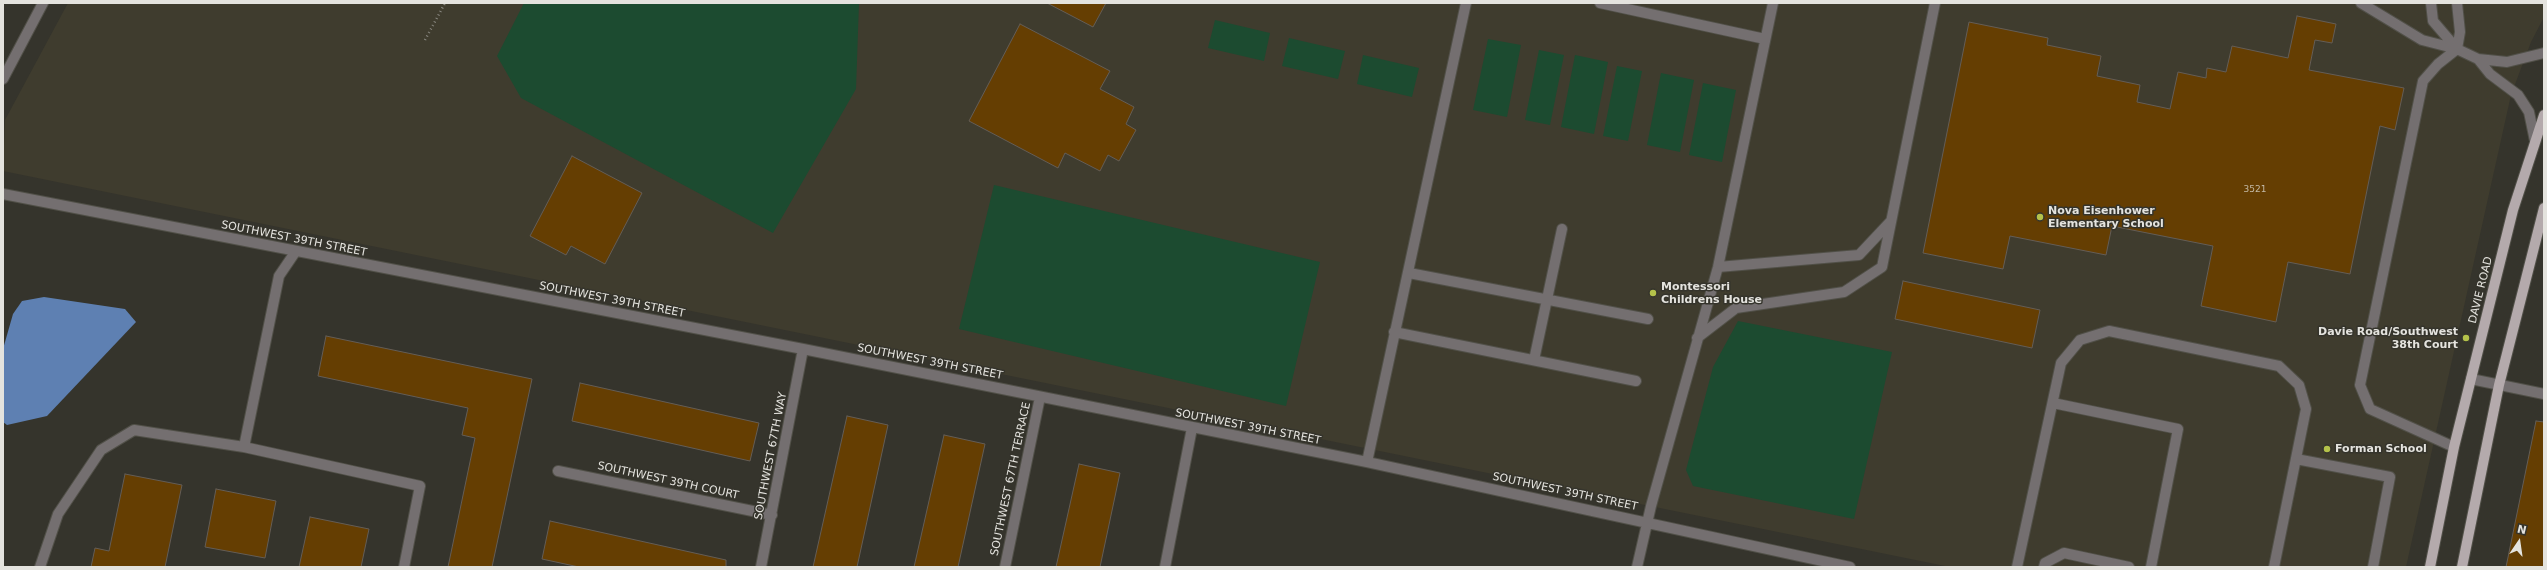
<!DOCTYPE html>
<style>
body{margin:0}
#map{position:relative;width:2547px;height:570px;overflow:hidden;background:#35342c;font-family:"DejaVu Sans",sans-serif}
canvas{display:block}
.frame{position:absolute;inset:0;border:4px solid #e4e3de;pointer-events:none}
.north{position:absolute;left:2499px;top:522px;width:40px;height:40px;-webkit-text-stroke:3px #35342c;paint-order:stroke;rotate:13deg;font-size:11px;font-weight:700;line-height:16px;text-align:center;color:#e4e3de}
.north::after{content:'';display:block;margin:auto;width:14px;height:18px;background:#e4e3de;clip-path:polygon(50% 0,100% 100%,50% 72%,0 100%)}
</style>
<div id="map">
<canvas width="2547" height="570"></canvas>
<div class="frame"></div>
<div class="north">N</div>
</div>
<script>
const ctx = document.querySelector('canvas').getContext('2d');
ctx.lineJoin = 'round';
function fill(path, color) { ctx.fillStyle = color; ctx.fill(path, 'evenodd'); }
const shape = rows => new Path2D(rows.map(r => 'M' + r).join(''));
function stroke(path, color, width, dash) { ctx.strokeStyle = color; ctx.lineWidth = width; ctx.lineCap = dash ? 'butt' : 'round'; ctx.setLineDash(dash || []); ctx.stroke(path); }
function label(font, color, halo, rows, align = 'center') {
  ctx.font = font + ' "DejaVu Sans",sans-serif'; ctx.lineWidth = 3; ctx.setLineDash([]); ctx.textBaseline = 'middle'; ctx.strokeStyle = halo; ctx.fillStyle = color; for (const [text, x, y, turn = 0] of rows) {
    ctx.save(); ctx.translate(x, y); ctx.rotate((+turn || 0) * Math.PI / 180); ctx.textAlign = isNaN(turn) ? turn : align; if (halo) ctx.strokeText(text, 0, 0); ctx.fillText(text, 0, 0); ctx.restore();
  }
}
const built = shape([
 [68,3,2544,3,2544,17,2531,42,2511,95,2406,567,1950,567,3,171,5,120]
]);
const green = shape([
 [524,3,859,3,856,89,773,233,521,98,497,56],
 [1215,20,1270,33,1264,61,1208,48],
 [1289,38,1345,51,1338,79,1282,66],
 [1488,39,1521,45,1507,117,1473,110],
 [1539,50,1564,55,1550,125,1525,120],
 [1363,55,1419,68,1412,97,1357,84],
 [1575,55,1608,62,1594,134,1561,127],
 [1617,66,1642,71,1628,141,1603,136],
 [1661,73,1694,80,1680,152,1647,145],
 [1703,83,1736,90,1722,162,1689,155],
 [994,185,1320,262,1286,406,959,329],
 [1738,321,1892,352,1854,519,1693,486,1686,470,1713,367]
]);
const water = shape([
 [44,297,125,309,136,322,47,416,7,425,3,422,3,349,13,314,22,301]
]);
const building = shape([
 [1047,3,1106,3,1093,27,1047,3],
 [2297,16,2336,24,2332,43,2315,40,2309,70,2404,88,2395,130,2380,126,2350,274,2288,262,2276,322,2201,306,2213,246,2112,226,2106,255,2010,236,2003,269,1923,253,1969,22,2048,38,2047,45,2101,56,2097,76,2140,85,2137,102,2170,109,2178,72,2206,78,2207,68,2226,72,2232,46,2288,58,2297,16],
 [1020,24,1110,71,1100,89,1134,107,1126,124,1136,130,1119,161,1108,155,1100,171,1065,153,1058,168,969,121,1020,24],
 [572,156,642,193,605,264,571,246,566,255,530,236,572,156],
 [1903,281,2040,310,2032,348,1895,319,1903,281],
 [326,336,532,379,492,567,448,567,475,438,462,435,468,408,318,376,326,336],
 [580,383,759,423,750,461,572,421,580,383],
 [847,416,888,425,857,567,813,567,847,416],
 [2536,421,2544,422,2544,567,2506,567,2536,421],
 [944,435,985,444,958,567,914,567,944,435],
 [1079,464,1120,473,1100,567,1056,567,1079,464],
 [125,474,182,485,165,567,91,567,95,548,109,551,125,474],
 [216,489,276,501,265,558,205,547,216,489],
 [310,517,369,529,361,567,299,567,310,517],
 [550,521,726,560,726,567,579,567,542,559,550,521]
]);
const path = shape([
 [425,40,445,3]
]);
const minor = shape([
 [1600,3,1765,39],
 [2361,3,2422,40,2457,49,2478,59,2490,74,2518,95,2529,112,2535,141],
 [2431,3,2433,21,2457,49,2460,32,2457,3],
 [2478,59,2507,62,2544,53],
 [3,79,43,3],
 [3,194,803,349,1367,462,1850,567],
 [1718,267,1859,255,1891,221],
 [1409,273,1648,319],
 [1394,332,1636,381],
 [1697,338,1736,308,1844,292,1882,267,1935,3],
 [1534,360,1562,229],
 [2471,379,2544,394],
 [2053,403,2178,429,2151,567],
 [244,447,279,276,296,251],
 [2454,447,2370,409,2360,385,2423,81,2438,64,2457,49],
 [2296,459,2390,477,2373,567],
 [1367,462,1466,3],
 [558,471,772,515],
 [40,567,58,514,101,450,134,430,244,447,420,486,404,567],
 [761,567,803,349],
 [1005,567,1040,397],
 [1165,567,1192,428],
 [1637,567,1651,506,1718,267,1773,3],
 [2017,567,2061,363,2080,340,2109,331,2279,366,2299,385,2306,409,2274,567],
 [2044,567,2045,563,2064,553,2129,567]
]);
const major = shape([
 [2430,567,2454,447,2513,210,2544,115],
 [2462,567,2499,385,2544,208]
]);
const markers = [
 [2040,217,4,"#b4c24a"],
 [1653,293,4,"#b4c24a"],
 [2466,338,4,"#b4c24a"],
 [2327,449,4,"#b4c24a"]
];
const numberNames = [
 ["3521",2255,190]
];
const poiNames = [
 ["Nova Eisenhower",2048,211],
 ["Elementary School",2048,224],
 ["Montessori",1661,287],
 ["Childrens House",1661,300],
 ["Davie Road/Southwest",2458,332,"right"],
 ["38th Court",2458,345,"right"],
 ["Forman School",2335,449]
];
const streetNames = [
 ["SOUTHWEST 39TH STREET",294,239,11],
 ["DAVIE ROAD",2481,290,-76],
 ["SOUTHWEST 39TH STREET",612,300,11],
 ["SOUTHWEST 39TH STREET",930,362,11],
 ["SOUTHWEST 39TH STREET",1248,427,11],
 ["SOUTHWEST 67TH WAY",771,456,-79],
 ["SOUTHWEST 67TH TERRACE",1011,479,-78],
 ["SOUTHWEST 39TH COURT",668,481,12],
 ["SOUTHWEST 39TH STREET",1565,492,12]
];
fill(built, '#3f3c2e');
fill(green, '#1c4b30');
fill(water, '#5e80b2');
fill(building, '#653e02');
stroke(building, '#645d56', 1);
stroke(minor, '#515048', 12);
stroke(major, '#515048', 12);
stroke(path, '#8b8a83', 2.5, [1, 3]);
stroke(minor, '#746f70', 10);
stroke(major, '#b4aaac', 10);
for (const [x, y, r, color] of markers) { const dot = new Path2D(); dot.arc(x, y, r, 0, 2 * Math.PI); ctx.fillStyle = color; ctx.fill(dot); stroke(dot, '#35342c', 1.5); }
label('9px', '#c4baa7', null, numberNames);
label('bold 11px', '#e4e3de', '#35342c', poiNames, 'left');
label('11px', '#e4e3de', '#35342c', streetNames);
</script>
